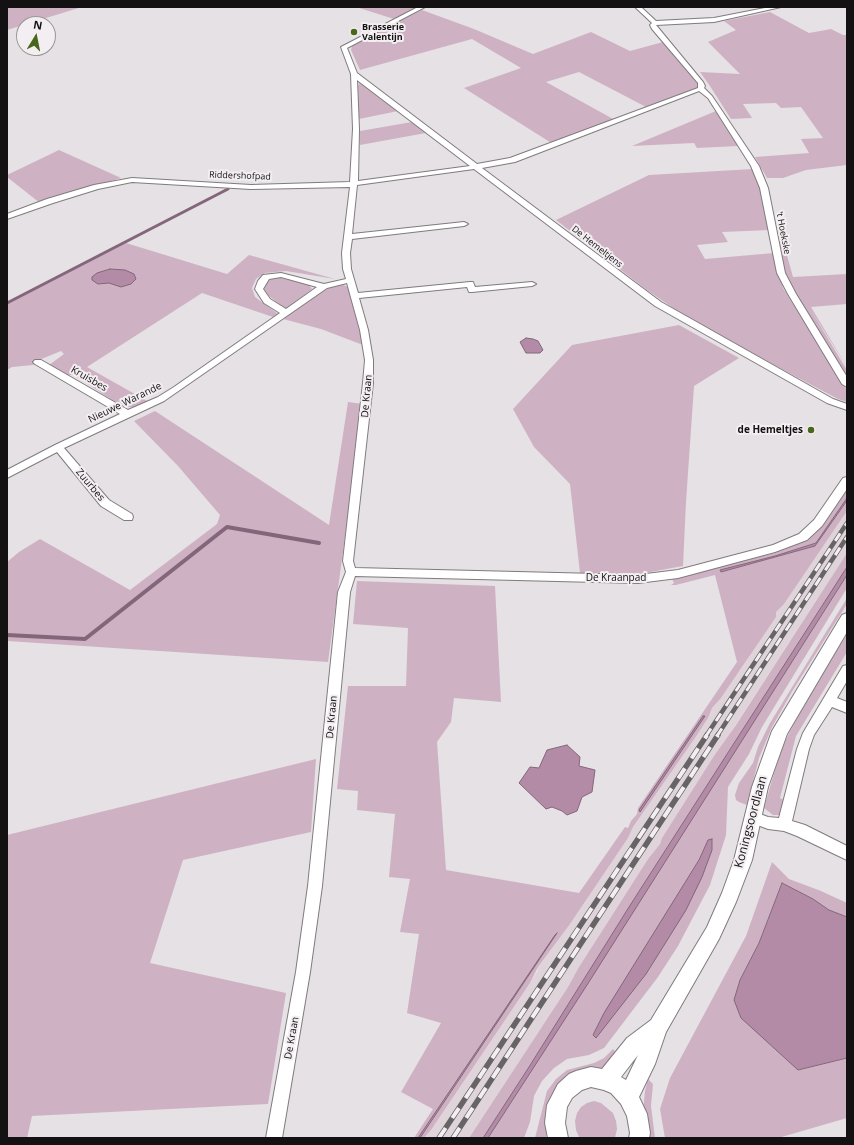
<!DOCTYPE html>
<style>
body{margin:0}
#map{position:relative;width:854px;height:1145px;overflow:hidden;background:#e6e1e4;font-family:"Open Sans",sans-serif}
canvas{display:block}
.frame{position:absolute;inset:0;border:8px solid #131112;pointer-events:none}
.north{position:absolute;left:16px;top:16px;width:40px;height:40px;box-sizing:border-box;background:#f3eef1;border:1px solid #999698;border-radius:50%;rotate:10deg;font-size:11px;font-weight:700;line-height:16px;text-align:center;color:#131112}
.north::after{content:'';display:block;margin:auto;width:14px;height:18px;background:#49671c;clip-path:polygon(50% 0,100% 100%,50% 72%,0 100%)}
</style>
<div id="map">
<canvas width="854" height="1145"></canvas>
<div class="frame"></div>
<div class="north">N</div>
</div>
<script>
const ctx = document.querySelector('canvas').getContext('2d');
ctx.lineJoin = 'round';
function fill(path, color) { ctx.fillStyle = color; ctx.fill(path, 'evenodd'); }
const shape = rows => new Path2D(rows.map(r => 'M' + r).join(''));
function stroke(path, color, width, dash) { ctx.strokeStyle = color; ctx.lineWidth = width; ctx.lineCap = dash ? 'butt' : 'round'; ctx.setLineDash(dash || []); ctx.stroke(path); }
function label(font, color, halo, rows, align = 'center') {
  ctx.font = font + ' "Open Sans",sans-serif'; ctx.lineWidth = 4; ctx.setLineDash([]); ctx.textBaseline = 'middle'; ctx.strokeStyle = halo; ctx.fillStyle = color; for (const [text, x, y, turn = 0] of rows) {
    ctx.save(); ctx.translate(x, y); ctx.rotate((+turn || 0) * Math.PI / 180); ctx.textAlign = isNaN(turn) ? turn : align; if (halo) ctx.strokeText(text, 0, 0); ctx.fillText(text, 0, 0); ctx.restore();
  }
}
const built = shape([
 [847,511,847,553,662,838,660,844,648,859,598,937,568,987,469,1138,424,1138,431,1130,538,971,538,967,570,924,628,838,633,827,695,738,708,718,712,708,721,698,746,662,763,633,776,617,776,612,784,604]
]);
const green = shape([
 [7,7,82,7,7,30],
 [356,7,417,7,394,19],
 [422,10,474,29,533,54,591,32,630,51,663,42,700,87,648,108,579,72,546,82,615,120,553,144,464,88,521,68,472,39,360,70,351,50,352,46],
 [770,12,809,33,831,29,843,35,847,35,847,165,806,170,783,178,767,178,755,157,809,153,801,139,823,138,801,107,781,108,776,103,743,104,752,118,731,119,710,86,700,72,740,74,708,42,736,30,724,21],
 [360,82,398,111,359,119,358,86],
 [716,111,738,146,697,148,694,143,632,146],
 [412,122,426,133,360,145,360,131],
 [59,150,121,178,40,203,7,177,7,175],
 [753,169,760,186,770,230,722,232,728,242,697,245,705,259,774,253,783,288,847,390,847,402,838,399,695,323,647,290,556,220,649,175],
 [777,241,783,241,793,277,847,274,847,304,811,307,847,367,809,307,847,370,847,377,797,297,786,277],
 [126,243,227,274,249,255,335,279,286,271,265,273,256,279,252,288,255,297,278,314,273,317,202,293,87,367,149,402,137,407,123,407,74,375,67,375,49,365,64,354,61,351,39,360,33,365,12,367,7,370,7,304],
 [277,277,309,285,312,289,287,308,284,308,268,295,264,289,267,281],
 [341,284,348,287,363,345,321,329,283,319,321,292,336,285],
 [679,325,739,358,694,386,686,502,683,566,645,573,580,573,570,484,534,447,513,409,572,345],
 [348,402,363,404,328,662,7,641,7,562,19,552,40,539,130,590,217,524,220,515,178,466,134,421,155,411,329,525],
 [847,487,847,498,816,543,775,556,721,570,722,572,815,546,847,501,847,511,784,604,776,612,776,617,721,698,712,708,708,718,695,738,633,827,628,838,570,924,538,967,530,983,431,1130,424,1138,420,1138,557,933,418,1138,414,1138,433,1109,401,1092,441,1023,407,1013,419,934,400,932,410,879,389,877,395,814,357,810,358,791,337,789,348,686,406,686,408,628,353,624,357,581,495,586,501,702,454,698,451,722,437,742,446,870,579,893,625,827,628,828,631,821,637,814,638,808,737,662,715,575,676,585,671,585,674,583,672,579,775,553,800,543,809,538],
 [847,553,847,567,629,907,529,1067,483,1138,469,1138,568,987,579,967,648,859,660,844,662,838,714,756,736,725],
 [847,575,847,588,762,727,749,754,728,787,726,835,710,885,678,946,658,977,604,1048,589,1055,567,1059,554,1068,542,1081,534,1096,530,1122,524,1138,488,1138],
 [847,598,847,604,793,690,772,727,759,758,747,805,739,802,736,800,735,795,739,783,753,763,758,747,770,723],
 [847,634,847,652,796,736,780,798,784,800,781,815,773,815,764,808,781,749,807,699],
 [316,759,311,832,183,860,150,963,286,993,268,1104,32,1116,27,1138,7,1138,7,835],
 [772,862,789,879,821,891,847,903,847,917,829,910,813,899,782,883,759,943,740,980,798,1070,847,1058,847,1118,778,1138,665,1138,660,1109,670,1078,746,936],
 [613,1049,618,1055,607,1066,595,1070,548,1122,546,1138,535,1138,547,1091,556,1079,567,1070,594,1063,604,1058],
 [648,1079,653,1084,651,1106,655,1138,644,1138,643,1111,645,1091],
 [594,1101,601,1103,613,1113,616,1121,617,1129,615,1138,579,1137,576,1130,575,1121,577,1113,581,1107,587,1103]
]);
const water = shape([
 [110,269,125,270,134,274,136,279,131,284,121,287,109,283,98,284,92,280,92,277,97,273,110,269],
 [526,338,533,339,538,341,543,350,540,353,526,353,520,342,526,338],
 [847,498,846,502,815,546,721,572,720,570,775,556,816,543,847,498],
 [847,567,847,575,587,985,488,1138,483,1138,529,1067,629,907,847,567],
 [703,716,705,716,640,812,639,810,703,716],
 [567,745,580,757,579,766,595,770,592,792,582,797,577,811,567,815,562,811,552,807,546,809,519,783,530,767,539,768,547,750,567,745],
 [712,839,712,850,702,877,686,910,646,974,596,1038,593,1035,604,1013,699,860,708,840,712,839],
 [782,883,813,899,829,910,847,917,847,1058,798,1070,741,1018,734,1000,740,980,759,943,782,883],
 [557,933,420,1138,418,1138,555,935,557,933]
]);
const streamFar1 = shape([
 [7,303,228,189]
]);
const stream = shape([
 [7,635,85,639,227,527,319,543]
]);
const minor = shape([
 [418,7,425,7,347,48,357,73,477,164,510,158,698,88,698,83,652,29,650,25,652,23,635,7,641,7,656,21,714,18,770,7,781,7,714,22,656,25,703,82,705,86,704,88,712,96,759,166,768,188,785,273,796,294,847,377,847,387,842,384,788,294,777,273,760,188,751,166,708,98,699,91,515,162,482,168,661,302,833,399,847,404,847,410,827,403,655,306,474,169,357,185,352,234,464,222,468,224,464,226,352,239,350,253,351,269,358,293,470,282,473,282,475,287,532,282,536,284,532,286,472,292,469,292,467,287,359,298,368,330,373,360,373,383,353,561,355,568,638,575,678,570,773,545,799,534,814,520,843,478,847,477,847,489,822,526,807,540,775,552,678,578,638,583,355,576,350,592,322,886,310,972,282,1138,266,1138,296,972,308,886,338,592,346,572,343,561,363,383,365,360,360,330,347,283,327,288,164,401,64,448,109,500,132,514,133,517,132,520,124,520,101,506,57,452,7,478,7,470,55,445,120,414,35,364,33,362,35,360,41,360,128,410,158,397,174,387,280,313,264,303,255,289,258,281,263,275,281,273,324,284,346,279,343,269,342,253,350,187,251,189,132,182,98,189,53,203,7,219,7,214,47,199,94,185,132,178,251,185,350,182,353,129,351,74,341,47,418,7],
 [357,80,470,166,358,181,359,129,357,80],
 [281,277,317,287,286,309,270,299,263,289,269,279,281,277],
 [847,665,847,681,837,698,847,702,847,713,832,707,814,735,809,749,792,821,805,825,847,846,847,860,797,836,784,831,768,829,747,821,745,817,747,813,752,811,768,817,779,818,797,749,803,733,843,666,847,665]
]);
const tertiary = shape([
 [847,613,847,632,787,734,768,787,752,860,736,902,719,939,666,1032,655,1064,639,1097,647,1114,650,1133,649,1138,629,1138,630,1133,627,1116,621,1104,611,1093,604,1090,591,1087,582,1090,572,1098,567,1107,565,1123,568,1138,548,1138,545,1123,547,1105,558,1084,569,1074,576,1071,591,1067,602,1069,627,1038,651,1020,707,927,722,893,734,860,752,787,772,731,842,615,847,613],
 [638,1055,626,1080,621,1077,638,1055]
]);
const railFar1 = shape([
 [706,736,847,523],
 [717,736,847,537]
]);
const rail = shape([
 [439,1138,707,735],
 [453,1138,718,735]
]);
const markers = [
 [354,32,4,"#49671c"],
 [811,430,4,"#49671c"]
];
const farPoinames = [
 ["Brasserie",362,27],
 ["Valentijn",362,37]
];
const farStreetnames = [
 ["Riddershofpad",240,176,2],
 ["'t Hoekske",783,233,79],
 ["De Hemeltjens",597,247,38]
];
const streetNames = [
 ["Kruisbes",89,379,30],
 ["De Kraan",367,396,-85],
 ["Nieuwe Warande",125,403,-26],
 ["Zuurbes",90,485,50],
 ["De Kraanpad",616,578],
 ["De Kraan",332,717,-85],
 ["De Kraan",292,1038,-80]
];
const poiNames = [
 ["de Hemeltjes",803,430]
];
const nearStreetnames = [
 ["Koningsoordlaan",751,822,-75]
];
fill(built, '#e0d4db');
fill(green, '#ceb2c4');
fill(water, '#b38ba6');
stroke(water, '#83667a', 1);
stroke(streamFar1, '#83667a', 3);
stroke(stream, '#83667a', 4);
stroke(minor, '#807b7e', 2);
stroke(tertiary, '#807b7e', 2);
fill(minor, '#fff');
fill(tertiary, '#fff');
stroke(railFar1, '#676466', 4.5);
stroke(rail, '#676466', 5.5);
stroke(railFar1, '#f3eef1', 3, [9]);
stroke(rail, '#f3eef1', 4, [12]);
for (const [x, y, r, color] of markers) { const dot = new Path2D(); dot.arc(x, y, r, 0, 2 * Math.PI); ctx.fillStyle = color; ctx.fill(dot); stroke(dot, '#f3eef1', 1.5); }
label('bold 9px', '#131112', '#f3eef1', farPoinames, 'left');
label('9px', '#131112', '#f3eef1', farStreetnames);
label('10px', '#131112', '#f3eef1', streetNames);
label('bold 10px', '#131112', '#f3eef1', poiNames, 'right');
label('12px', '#131112', '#f3eef1', nearStreetnames);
</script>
